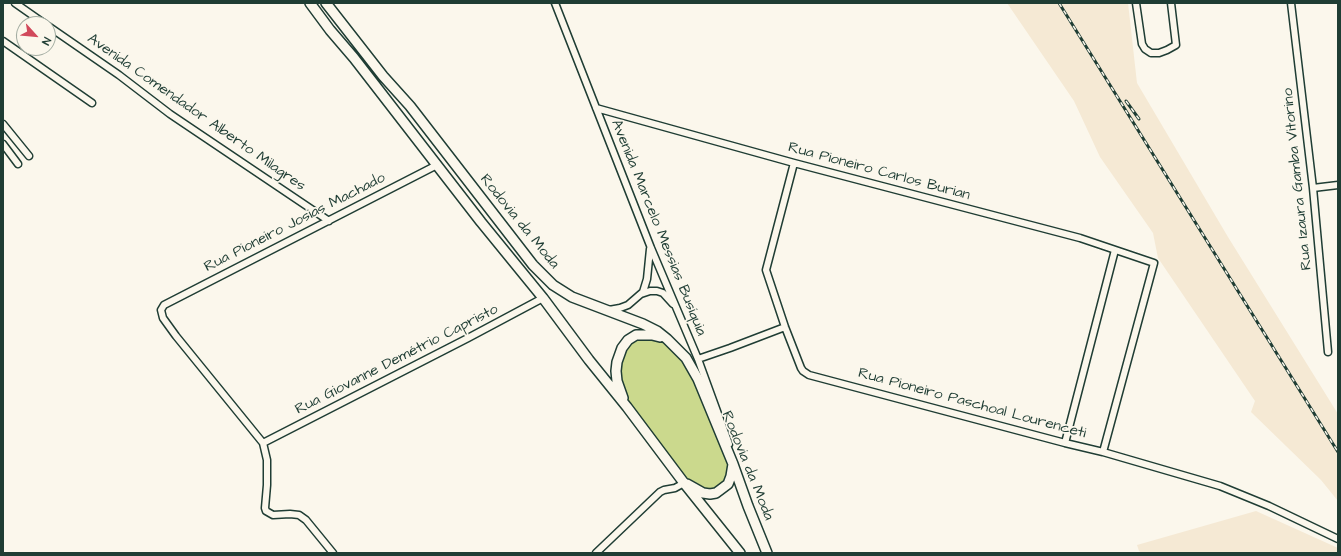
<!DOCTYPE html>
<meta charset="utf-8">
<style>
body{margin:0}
#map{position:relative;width:1341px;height:556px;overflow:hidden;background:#fbf7ec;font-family:"Architects Daughter",sans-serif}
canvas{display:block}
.frame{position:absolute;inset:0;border:4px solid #1f3d34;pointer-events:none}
.north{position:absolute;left:16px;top:16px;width:40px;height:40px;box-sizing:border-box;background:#fbf7ec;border:1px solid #a3ada2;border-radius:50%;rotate:117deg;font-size:11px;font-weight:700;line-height:16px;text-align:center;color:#1f3d34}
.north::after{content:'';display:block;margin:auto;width:14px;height:18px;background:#d1495b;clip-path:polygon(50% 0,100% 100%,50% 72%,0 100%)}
</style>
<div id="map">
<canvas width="1341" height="556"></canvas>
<div class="frame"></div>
<div class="north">N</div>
</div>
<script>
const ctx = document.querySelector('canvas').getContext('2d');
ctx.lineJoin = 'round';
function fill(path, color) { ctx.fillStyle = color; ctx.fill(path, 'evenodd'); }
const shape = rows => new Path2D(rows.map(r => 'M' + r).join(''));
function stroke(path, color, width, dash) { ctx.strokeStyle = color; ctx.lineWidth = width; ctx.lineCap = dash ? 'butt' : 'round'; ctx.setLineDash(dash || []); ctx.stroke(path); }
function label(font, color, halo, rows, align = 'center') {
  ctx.font = font + ' "Architects Daughter",sans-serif'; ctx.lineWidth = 3.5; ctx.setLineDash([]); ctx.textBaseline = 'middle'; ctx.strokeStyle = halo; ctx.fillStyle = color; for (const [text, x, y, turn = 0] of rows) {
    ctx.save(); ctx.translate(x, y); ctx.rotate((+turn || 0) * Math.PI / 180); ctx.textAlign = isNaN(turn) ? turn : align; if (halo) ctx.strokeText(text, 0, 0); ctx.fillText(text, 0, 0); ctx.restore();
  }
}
const built = shape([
 [1007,3,1128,3,1137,83,1228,237,1338,414,1338,501,1321,480,1251,412,1255,401,1158,258,1153,233,1100,157,1074,101],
 [1256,511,1338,548,1338,553,1142,553,1139,551,1137,545]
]);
const green = shape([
 [636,335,667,339,686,358,733,464,731,476,716,493,684,483,627,407,617,362]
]);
const minor = shape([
 [15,3,45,24],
 [555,3,651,248,698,359,729,444],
 [1136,3,1142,44,1145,49,1151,53,1159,53,1167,50,1176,45,1171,3],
 [1291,3,1313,188,1328,352],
 [48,26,119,75,170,114,329,221],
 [3,41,92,103],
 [596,108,794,163,1080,238,1154,263,1103,452],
 [3,124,29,156],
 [3,144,18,164],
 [794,163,766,270,785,327,801,368,803,371,809,375,1065,443,1103,452,1220,486,1269,506,1338,539],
 [1313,188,1338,185],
 [641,294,650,291,657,291,663,293,673,304],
 [609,310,620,308,628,305,643,292,647,279,650,249],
 [698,359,730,348,785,327],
 [263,443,468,338,543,298],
 [1065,443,1115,250],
 [333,553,306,520,299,515,290,514,273,515,266,511,265,508,267,485,267,460,263,443,176,336,163,318,161,310,164,305,437,165],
 [596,553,660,492,664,490,675,488,684,483]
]);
const highway = shape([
 [310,3,330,30,354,58,481,222,543,298,589,360,627,407,684,483,740,553],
 [326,3,383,76,410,106,533,265,553,285,572,297,643,324,657,331,667,339,686,358,698,379,733,464,748,506,767,553],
 [623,398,617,381,616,371,617,362,622,348,628,340,636,335,652,335,660,337],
 [687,484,703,493,710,494,716,493,728,484,731,476,733,464]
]);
const rail = shape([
 [1059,3,1338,452],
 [1126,101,1139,119]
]);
const streetNames = [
 ["Avenida Comendador Alberto Milagres",196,113,35],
 ["Rua Pioneiro Carlos Burian",879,172,15],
 ["Rua Izaura Gamba Vitorino",1298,179,-96],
 ["Rodovia da Moda",519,222,51],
 ["Rua Pioneiro Josias Machado",295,223,-27],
 ["Avenida Marcelo Messias Busíquia",658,228,68],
 ["Rua Giovanne Demétrio Capristo",397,360,-27],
 ["Rua Pioneiro Paschoal Lourenceti",972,404,15],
 ["Rodovia da Moda",747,466,68]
];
fill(built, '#f5e9d4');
fill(green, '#cbd98d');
stroke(minor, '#1f3d34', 9);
stroke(highway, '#1f3d34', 12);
stroke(minor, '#fbf7ec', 6);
stroke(highway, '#fbf7ec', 9);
stroke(rail, '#1f3d34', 3);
stroke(rail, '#fbf7ec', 1.5, [4.5]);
label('15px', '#1f3d34', '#fbf7ec', streetNames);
</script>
